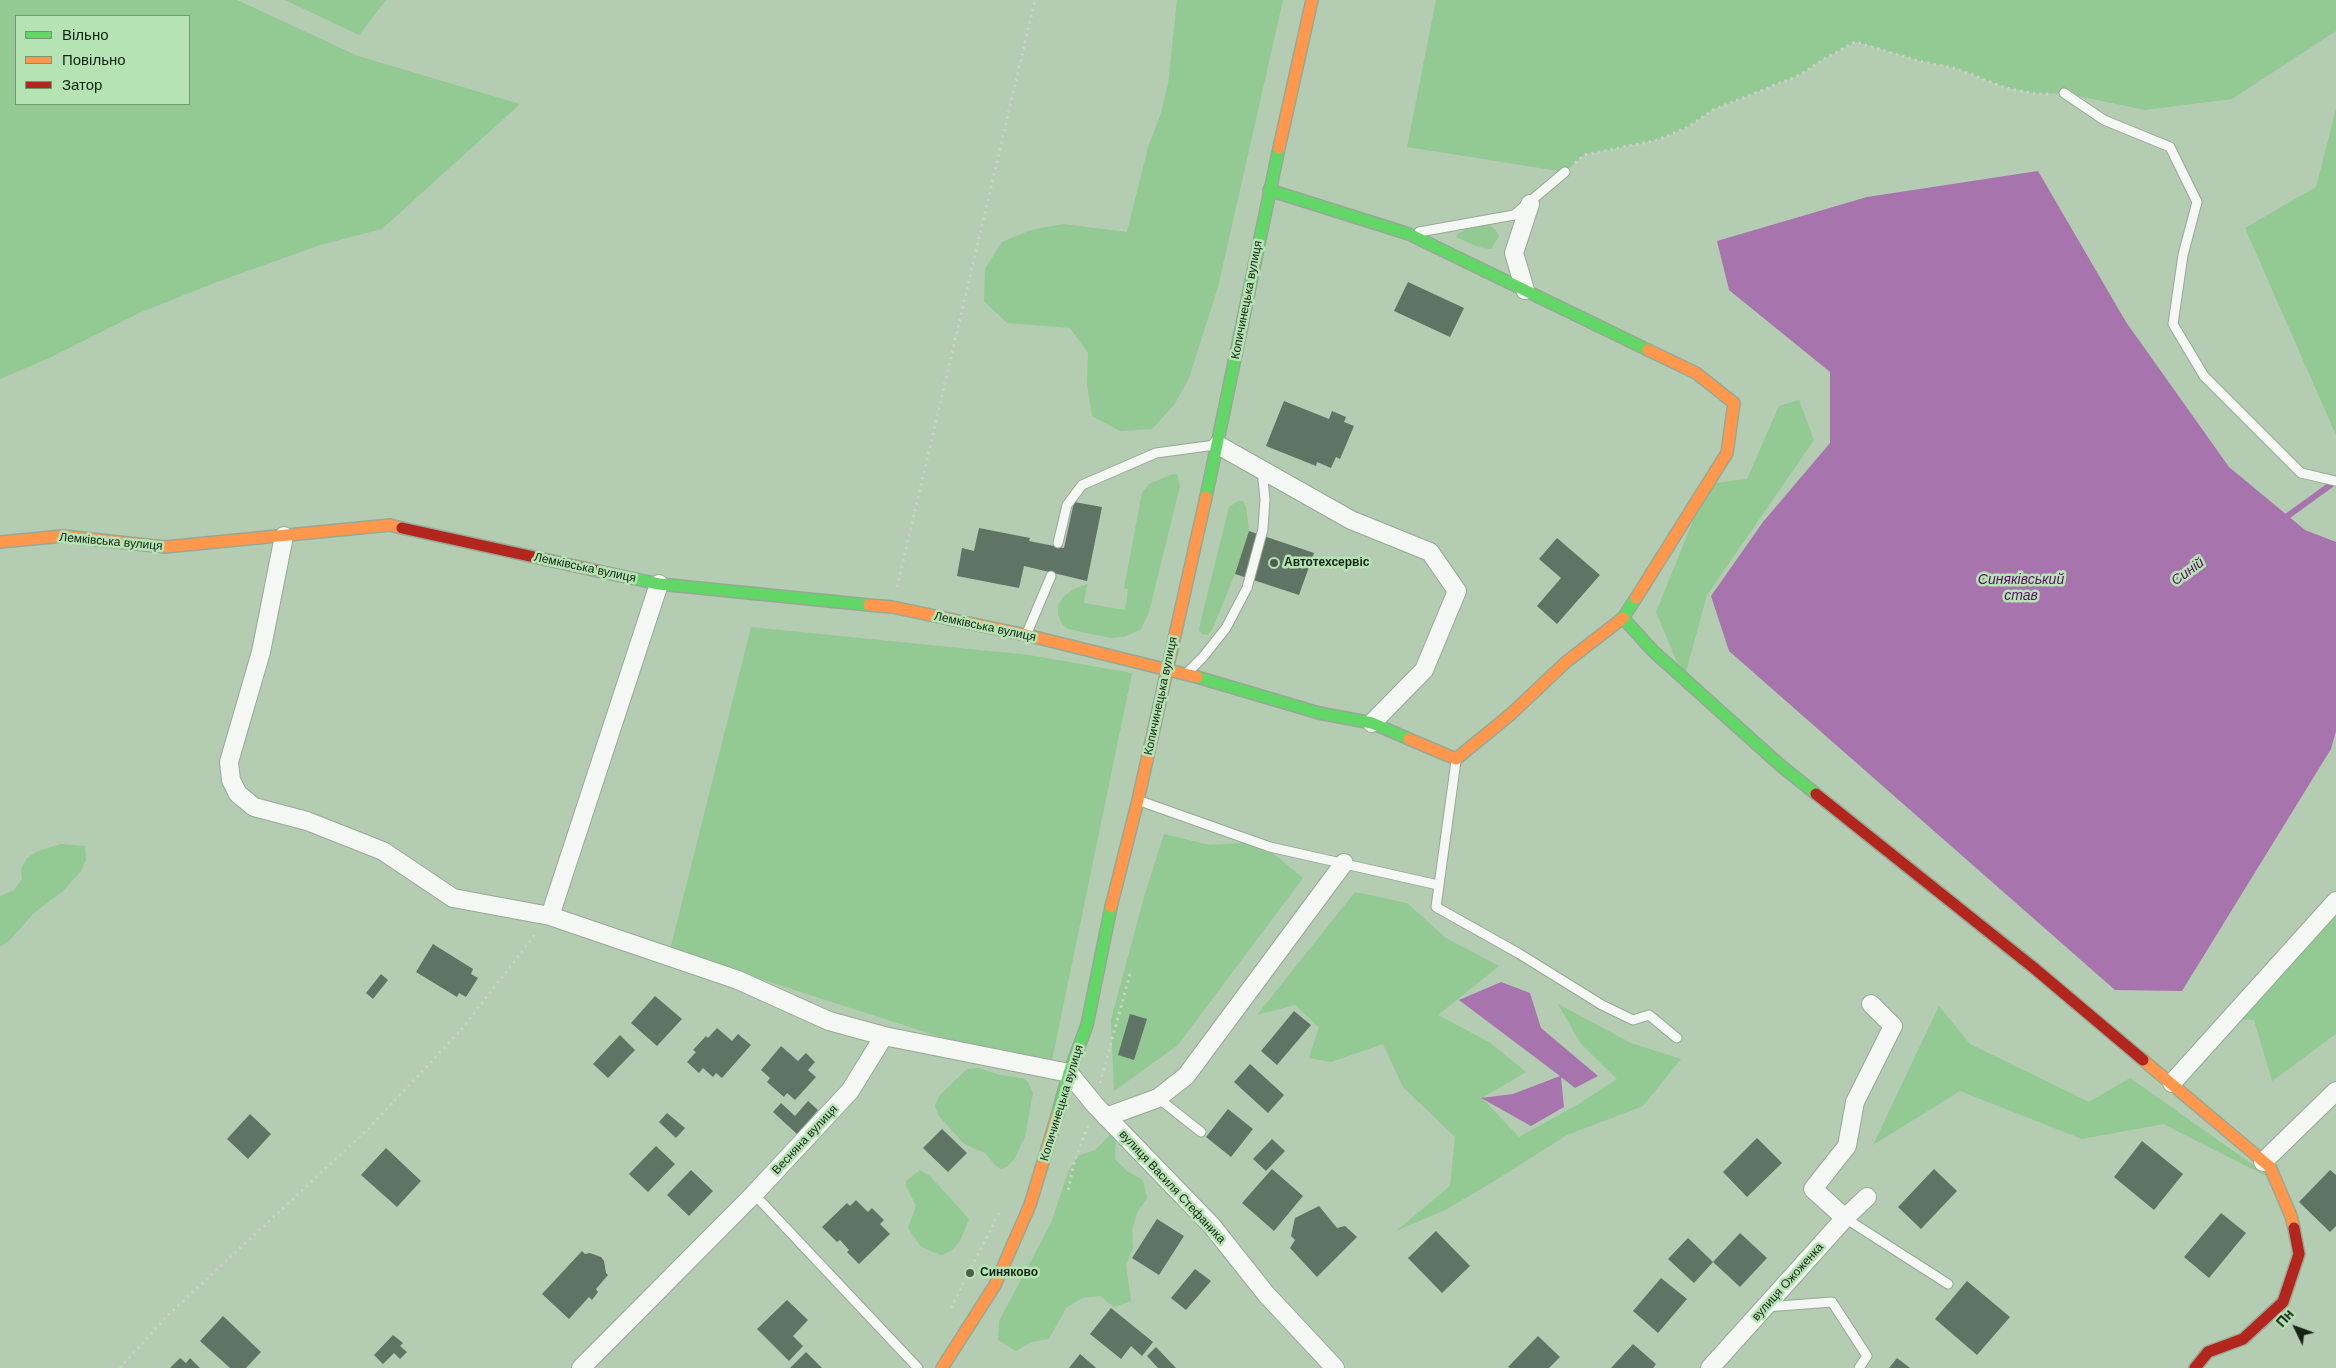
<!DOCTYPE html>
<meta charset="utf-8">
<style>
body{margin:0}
#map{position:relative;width:2336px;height:1368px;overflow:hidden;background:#b3ccb2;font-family:Arial,sans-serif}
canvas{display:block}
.legend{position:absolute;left:15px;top:15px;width:175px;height:90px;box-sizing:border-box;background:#b6e3b4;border:1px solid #759773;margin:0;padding:6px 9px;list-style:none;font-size:15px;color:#132412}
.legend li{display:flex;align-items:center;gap:10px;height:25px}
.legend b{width:25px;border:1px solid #759773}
.north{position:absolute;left:2271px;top:1303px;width:50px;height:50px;-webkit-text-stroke:4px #b6e3b4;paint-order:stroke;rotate:312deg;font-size:14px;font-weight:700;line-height:20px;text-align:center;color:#132412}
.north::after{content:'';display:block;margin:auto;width:18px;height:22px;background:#132412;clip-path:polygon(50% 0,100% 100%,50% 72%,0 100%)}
</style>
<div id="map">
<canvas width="2336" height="1368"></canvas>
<ul class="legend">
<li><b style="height:6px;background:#63d668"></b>Вільно</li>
<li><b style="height:6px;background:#ff974d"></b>Повільно</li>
<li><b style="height:6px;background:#b3261e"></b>Затор</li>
</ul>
<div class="north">Пн</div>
</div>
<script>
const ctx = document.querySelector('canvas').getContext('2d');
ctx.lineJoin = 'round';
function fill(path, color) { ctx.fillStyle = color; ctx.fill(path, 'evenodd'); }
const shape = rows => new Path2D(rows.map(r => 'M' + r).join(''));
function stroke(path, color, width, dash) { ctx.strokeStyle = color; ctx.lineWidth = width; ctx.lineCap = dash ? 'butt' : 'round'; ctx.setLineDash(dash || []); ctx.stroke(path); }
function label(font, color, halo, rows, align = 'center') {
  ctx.font = font + ' Arial,sans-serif'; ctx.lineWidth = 5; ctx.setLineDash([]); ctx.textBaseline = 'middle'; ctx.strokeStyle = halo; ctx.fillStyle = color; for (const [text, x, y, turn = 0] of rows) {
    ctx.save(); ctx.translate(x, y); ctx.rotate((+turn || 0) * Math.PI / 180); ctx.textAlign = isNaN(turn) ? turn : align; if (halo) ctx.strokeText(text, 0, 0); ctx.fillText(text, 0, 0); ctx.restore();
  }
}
const green = shape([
 [0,0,237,0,358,56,520,104,382,229,320,245,214,283,139,313,47,359,0,379],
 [16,16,189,16,189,104,16,104],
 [285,0,386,0,359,35],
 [1177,0,1283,0,1218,287,1189,378,1174,405,1152,429,1120,431,1092,416,1087,385,1088,353,1070,328,1007,323,984,301,985,269,1002,242,1031,230,1063,224,1127,232,1148,147,1160,116,1168,85],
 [1436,0,2336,0,2336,31,2232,99,2145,110,2064,93,2037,94,2006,88,1957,69,1919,61,1856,42,1824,59,1800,75,1713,110,1688,127,1658,140,1584,155,1565,172,1407,147],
 [2336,109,2336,435,2245,228,2316,187],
 [1477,223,1486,223,1495,229,1499,236,1491,249,1478,247,1456,237,1457,234],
 [1799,400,1814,440,1707,595,1684,679,1656,612,1708,484,1747,479,1779,406],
 [1173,474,1177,474,1180,486,1149,612,1141,629,1124,637,1111,638,1068,629,1062,624,1058,614,1058,606,1063,597,1072,590,1087,584,1084,603,1125,610,1128,589,1124,588,1142,493,1149,484],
 [1238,501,1243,501,1246,507,1249,531,1235,574,1212,630,1207,635,1202,634,1199,630,1201,620,1229,507],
 [751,627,1029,655,1132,673,1051,1065,947,1039,670,950],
 [1164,834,1209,845,1259,842,1303,878,1178,1045,1114,1091,1111,1020,1144,897],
 [61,844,85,846,86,860,81,871,64,890,33,914,9,941,0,947,0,896,14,890,22,879,21,869,27,858,38,851],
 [1355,892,1407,903,1446,938,1499,966,1438,1015,1489,1042,1526,1072,1482,1098,1519,1137,1577,1105,1617,1079,1581,1044,1558,1004,1631,1043,1681,1059,1643,1106,1567,1135,1491,1183,1445,1210,1396,1231,1450,1186,1455,1137,1403,1087,1383,1044,1331,1062,1309,1058,1319,1027,1295,1005,1257,1015],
 [2336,901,2336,1034,2272,1081,2254,1020,2230,1019],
 [1939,1006,1970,1044,2089,1102,2130,1078,2276,1181,2163,1124,2082,1139,1960,1091,1873,1145],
 [979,1068,1000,1075,1023,1078,1028,1082,1033,1093,1025,1136,1015,1158,1007,1167,1001,1169,996,1166,985,1153,964,1144,939,1116,935,1106,939,1096,967,1069],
 [1116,1129,1115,1159,1127,1171,1143,1180,1147,1198,1137,1213,1132,1230,1133,1248,1126,1265,1131,1301,1114,1307,1100,1296,1082,1298,1066,1308,1049,1339,1031,1342,1016,1351,998,1340,999,1321,1051,1223,1068,1172,1078,1156,1095,1150],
 [920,1170,930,1176,969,1219,960,1241,951,1251,941,1255,921,1247,908,1228,916,1206,906,1186,906,1181]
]);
const water = shape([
 [2038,171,2126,322,2229,467,2305,530,2336,542,2336,731,2331,749,2182,991,2115,990,1729,651,1711,596,1763,522,1830,443,1830,372,1729,290,1717,241,1867,197],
 [1501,982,1530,993,1541,1028,1598,1076,1575,1088,1561,1077,1564,1107,1531,1126,1481,1098,1513,1094,1560,1076,1459,1000]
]);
const stream = shape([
 [2282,520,2336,481]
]);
const building = shape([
 [1408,282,1464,308,1450,337,1394,311],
 [1284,401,1329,419,1332,411,1346,417,1344,422,1354,426,1340,459,1336,457,1331,468,1317,462,1316,466,1266,446],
 [1074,502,1102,507,1087,581,1024,566,1019,588,957,576,962,548,974,551,979,528,1030,538,1029,541,1064,548],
 [1249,531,1314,553,1299,595,1235,574],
 [1557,538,1600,575,1557,624,1537,606,1561,578,1539,559],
 [433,944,473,969,471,974,478,978,466,997,459,993,457,997,416,972],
 [381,974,388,980,373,999,366,993],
 [655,996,682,1019,657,1046,631,1023],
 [1294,1011,1311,1025,1277,1065,1261,1051],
 [1130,1014,1147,1019,1134,1060,1118,1055],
 [717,1028,732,1041,738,1034,751,1045,722,1078,716,1073,713,1077,703,1068,699,1073,687,1062,696,1052,693,1050,706,1036,708,1038],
 [620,1035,635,1050,608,1078,593,1064],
 [781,1046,798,1061,806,1053,815,1062,808,1070,816,1077,795,1100,787,1093,784,1097,767,1082,770,1078,761,1070],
 [1250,1064,1284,1095,1268,1113,1234,1082],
 [808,1101,818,1110,797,1134,773,1112,781,1103,795,1116],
 [1228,1109,1253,1129,1231,1157,1206,1137],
 [667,1113,685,1128,676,1138,659,1122],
 [250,1114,271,1134,248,1159,227,1139],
 [942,1129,967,1153,948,1172,923,1148],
 [1757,1138,1782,1163,1747,1197,1723,1172],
 [1272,1139,1285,1151,1266,1171,1253,1159],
 [2142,1141,2183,1174,2154,1210,2114,1177],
 [656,1146,675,1164,648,1192,629,1174],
 [386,1148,421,1181,397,1207,361,1175],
 [1272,1169,1303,1196,1274,1231,1242,1203],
 [1934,1169,1957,1191,1921,1229,1898,1207],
 [691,1170,713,1191,689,1216,667,1195],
 [2330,1170,2336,1175,2336,1226,2330,1232,2299,1202],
 [856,1200,868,1212,872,1208,884,1220,880,1224,890,1234,859,1264,847,1252,849,1250,840,1240,837,1242,822,1227,847,1203,850,1206],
 [1319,1206,1337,1228,1345,1226,1357,1237,1317,1277,1290,1248,1295,1240,1291,1236,1295,1218],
 [2221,1213,2246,1233,2209,1278,2184,1257],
 [1157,1219,1184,1236,1159,1275,1132,1258],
 [1436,1231,1470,1266,1442,1293,1408,1258],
 [1740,1233,1767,1258,1740,1287,1713,1262],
 [1688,1238,1713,1262,1694,1283,1668,1259],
 [582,1251,585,1254,590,1253,601,1257,604,1261,606,1273,608,1275,596,1289,598,1292,592,1300,589,1297,569,1319,542,1294],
 [1195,1269,1211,1281,1186,1310,1171,1298],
 [1661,1278,1687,1299,1658,1333,1633,1311],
 [1967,1281,2010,1317,1977,1355,1935,1319],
 [787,1300,808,1320,793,1336,803,1346,789,1361,757,1329],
 [1111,1308,1153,1342,1142,1356,1131,1346,1121,1359,1090,1334],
 [223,1316,261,1352,246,1368,230,1368,200,1341],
 [393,1335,403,1343,400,1346,407,1352,400,1359,394,1353,383,1364,374,1355],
 [1538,1336,1560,1357,1549,1368,1510,1368,1508,1367],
 [1633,1344,1656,1364,1653,1368,1611,1368],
 [1156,1347,1176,1368,1158,1368,1147,1356],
 [806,1352,822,1368,790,1368],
 [1080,1354,1094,1366,1096,1368,1069,1368],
 [180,1358,186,1363,190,1358,200,1368,170,1368],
 [1897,1358,1910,1368,1889,1368]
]);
const path = shape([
 [1575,163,1584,155,1658,140,1688,127,1713,110,1800,75,1824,59,1855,42,1919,61,1957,69,2006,88,2037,94,2051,94],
 [897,587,1035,0],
 [1100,1083,1131,970],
 [1068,1190,1074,1163,1088,1125],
 [951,1308,1001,1209],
 [120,1368,167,1316,368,1129,461,1030,537,932]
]);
const lane = shape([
 [2064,93,2104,120,2170,147,2197,202,2183,255,2173,324,2204,376,2301,473,2336,481],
 [1419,232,1514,215,1565,172],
 [1058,543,1067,505,1082,485,1156,453,1215,445],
 [1027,633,1051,576],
 [1188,672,1203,657,1226,628,1247,588,1263,529,1265,499,1262,470],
 [1456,761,1436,907,1518,953,1602,1005,1633,1020,1649,1015,1677,1038],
 [1140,801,1270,847,1438,885],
 [1158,1098,1201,1132],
 [754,1194,918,1368],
 [1845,1218,1948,1284],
 [1766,1307,1832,1302,1867,1356,1859,1368]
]);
const street = shape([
 [1525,290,1514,253,1530,204],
 [1218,445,1351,520,1430,552,1457,591,1424,670,1372,723],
 [284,536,261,652,229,762,231,780,238,794,254,807,307,821,383,851,453,898,550,916],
 [659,584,550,916,738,980,829,1021,884,1036,1069,1073,1095,1105,1212,1226,1266,1294,1335,1368],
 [2172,1083,2336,901],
 [1106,1117,1158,1098,1186,1076,1344,863],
 [2263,1162,2336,1091],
 [1845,1218,1813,1189,1847,1146,1855,1102,1893,1026,1871,1004],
 [581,1368,754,1194,850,1091,884,1036],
 [1710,1368,1845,1218,1867,1197]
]);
const fast = shape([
 [1269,190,1409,234,1648,350],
 [1206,497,1279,148],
 [598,571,659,584,869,605],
 [1636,598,1623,618,1653,651,1780,765,1816,794],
 [1197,677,1319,713,1372,723,1409,739],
 [1057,1116,1069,1073,1087,1025,1111,907]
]);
const slow = shape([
 [1279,148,1312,0],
 [0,542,63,536,165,547,390,525,402,528],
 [1636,598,1727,453,1734,403,1696,373,1648,350],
 [869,605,892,607,1026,635,1197,677],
 [1409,739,1456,759,1511,714,1566,662,1623,618],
 [1111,907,1138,800,1206,497],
 [2143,1060,2270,1167,2291,1216,2294,1228],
 [942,1368,995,1285,1030,1205,1057,1116]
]);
const jam = shape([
 [402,528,598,571],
 [1816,794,2034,968,2143,1060],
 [2195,1368,2208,1352,2243,1339,2283,1302,2299,1254,2294,1228]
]);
const markers = [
 [1274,563,5,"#4b5f4a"],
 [970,1273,5,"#4b5f4a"]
];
const streetNames = [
 ["Копичинецька вулиця",1247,300,-79],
 ["Лемківська вулиця",111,542,5],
 ["Лемківська вулиця",585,568,12],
 ["Лемківська вулиця",985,627,12],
 ["Копичинецька вулиця",1161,696,-78],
 ["Копичинецька вулиця",1062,1103,-73],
 ["Весняна вулиця",805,1140,-47],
 ["вулиця Василя Стефаника",1172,1187,47],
 ["вулиця Ожоженка",1788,1282,-48]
];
const poiNames = [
 ["Автотехсервіс",1284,563],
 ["Синяково",980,1273]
];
const waterNames = [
 ["Синій",2188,572,-36],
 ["Синяківський",2021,580],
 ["став",2021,596]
];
fill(green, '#93c992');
fill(water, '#a874ae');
stroke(stream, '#a874ae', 6);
fill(building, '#5f7465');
stroke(lane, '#97a996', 11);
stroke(street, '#97a996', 20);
stroke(fast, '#97a996', 14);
stroke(slow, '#97a996', 14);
stroke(jam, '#97a996', 14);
stroke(path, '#c9d1c9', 3, [2.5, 4]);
stroke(lane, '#f4f7f3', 9);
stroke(street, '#f4f7f3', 18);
stroke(fast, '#63d668', 11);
stroke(slow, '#ff974d', 11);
stroke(jam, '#b3261e', 11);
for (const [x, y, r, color] of markers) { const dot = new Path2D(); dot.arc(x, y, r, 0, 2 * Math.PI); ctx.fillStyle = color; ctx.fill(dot); stroke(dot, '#b6e3b4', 2); }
label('12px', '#132412', '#b6e3b4', streetNames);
label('bold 12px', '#132412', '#b6e3b4', poiNames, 'left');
label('italic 14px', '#5f0a67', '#b6e3b4', waterNames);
</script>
